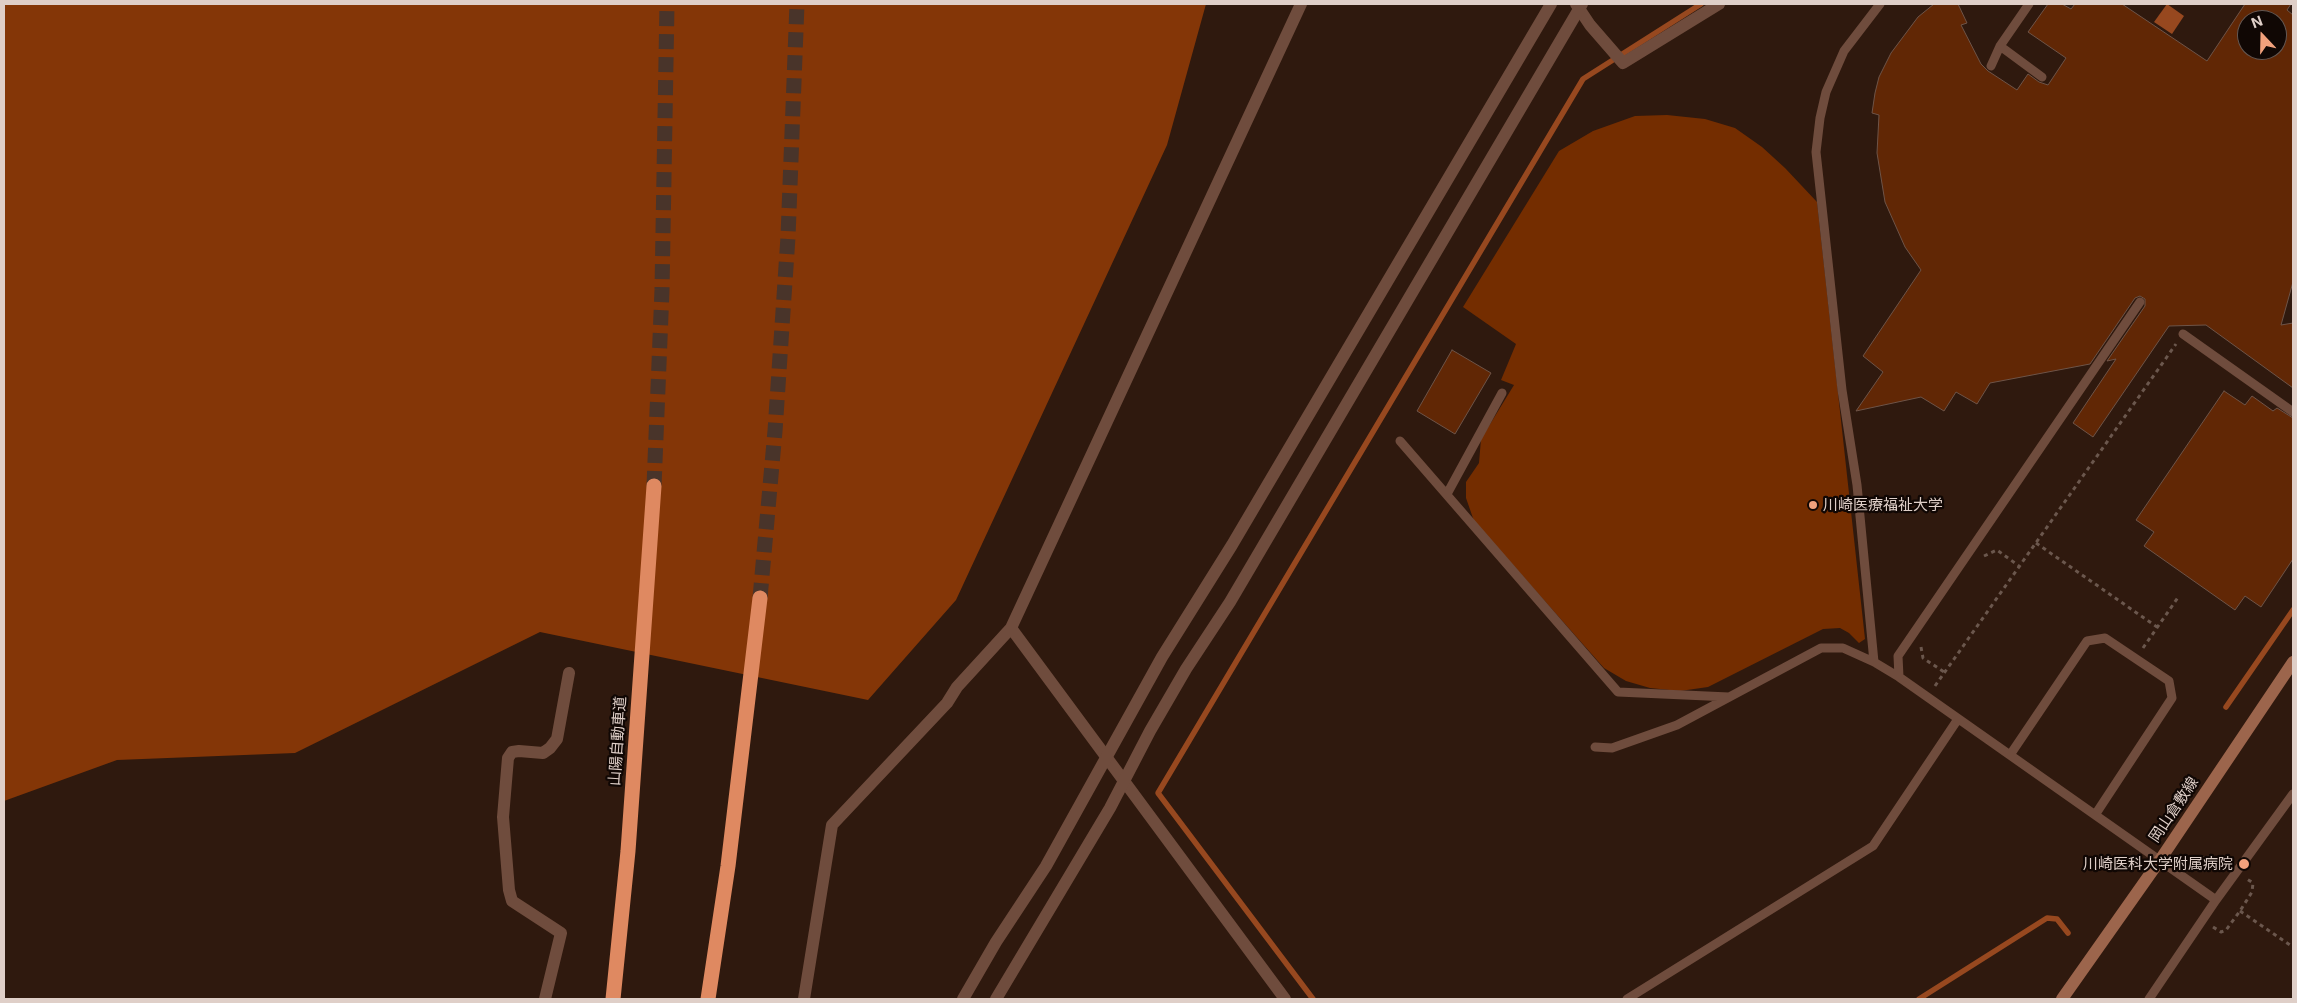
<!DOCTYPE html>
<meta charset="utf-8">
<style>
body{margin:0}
#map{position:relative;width:2297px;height:1003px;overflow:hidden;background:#2f190e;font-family:Inter,sans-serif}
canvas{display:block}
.frame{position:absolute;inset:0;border:5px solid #dfcfc8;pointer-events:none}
.north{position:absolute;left:2237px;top:10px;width:50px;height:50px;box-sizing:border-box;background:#100704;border:1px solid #635752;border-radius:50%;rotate:339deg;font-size:14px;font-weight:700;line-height:20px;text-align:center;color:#dfcfc8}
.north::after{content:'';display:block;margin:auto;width:18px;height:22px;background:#f1a17c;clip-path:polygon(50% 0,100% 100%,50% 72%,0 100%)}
</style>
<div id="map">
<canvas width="2297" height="1003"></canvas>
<div class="frame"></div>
<div class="north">N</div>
</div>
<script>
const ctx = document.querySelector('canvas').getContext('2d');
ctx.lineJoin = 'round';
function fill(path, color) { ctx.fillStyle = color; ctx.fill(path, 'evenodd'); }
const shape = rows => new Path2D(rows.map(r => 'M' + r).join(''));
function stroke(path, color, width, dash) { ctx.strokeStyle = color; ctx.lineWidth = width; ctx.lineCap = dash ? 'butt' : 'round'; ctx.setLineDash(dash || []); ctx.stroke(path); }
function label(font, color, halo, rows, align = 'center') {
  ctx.font = font + ' Inter,"Noto Sans JP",sans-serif'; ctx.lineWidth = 4.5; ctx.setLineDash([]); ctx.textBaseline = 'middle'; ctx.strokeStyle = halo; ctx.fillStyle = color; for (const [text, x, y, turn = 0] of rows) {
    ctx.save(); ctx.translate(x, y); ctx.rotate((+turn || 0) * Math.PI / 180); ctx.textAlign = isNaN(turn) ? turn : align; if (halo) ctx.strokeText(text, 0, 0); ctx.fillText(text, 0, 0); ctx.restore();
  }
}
const green = shape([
 [1667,115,1705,119,1735,128,1762,147,1785,168,1817,202,1865,639,1859,643,1849,633,1840,628,1823,629,1708,687,1680,691,1650,688,1626,681,1604,668,1474,521,1466,498,1466,482,1479,463,1481,439,1514,385,1501,380,1516,344,1463,307,1559,151,1593,131,1635,116]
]);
const forest = shape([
 [4,4,1206,4,1167,145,956,600,868,700,540,632,295,753,117,760,4,801]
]);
const water = shape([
 [2167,4,2184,16,2172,34,2154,22]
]);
const stream = shape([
 [2226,707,2293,610],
 [1313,999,1158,793,1583,79,1701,4],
 [1919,999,2047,918,2057,919,2068,933]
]);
const building = shape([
 [1934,4,1958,4,1967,23,1961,25,1981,64,1988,71,2017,90,2028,74,2039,82,2048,85,2066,58,2028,32,2048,4,2062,4,2071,9,2075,4,2122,4,2207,61,2245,4,2291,4,2287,10,2293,15,2293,282,2281,325,2293,323,2293,388,2206,325,2169,326,2093,437,2073,423,2116,359,2107,361,2145,306,2145,299,2140,296,2135,298,2090,364,1990,383,1977,404,1956,392,1944,411,1921,397,1856,411,1883,372,1863,356,1921,270,1905,247,1885,202,1877,153,1879,115,1872,113,1875,93,1879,77,1891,53,1918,17,1934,4],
 [2247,20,2277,20,2277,50,2247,50,2247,20],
 [1452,350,1491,373,1455,434,1417,411,1452,350],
 [2224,391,2245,405,2252,396,2273,411,2277,408,2293,418,2293,559,2261,607,2245,596,2235,610,2144,546,2154,532,2136,520,2224,391],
 [2210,856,2214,862,2213,867,2210,871,2202,871,2196,862,2202,857,2210,856]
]);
const motorwayTunnel = shape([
 [654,486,662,290,667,4],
 [760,598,775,431,788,237,797,4]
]);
const path = shape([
 [2036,543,2157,627],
 [1984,556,1997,550,2019,566],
 [1921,647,1923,658,1944,672],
 [2143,648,2179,596],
 [1935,686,2176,344],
 [2240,911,2293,947],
 [2213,927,2221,932,2226,930,2240,911,2252,892,2253,883,2247,879]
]);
const service = shape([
 [2000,46,2042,77],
 [1991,66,2000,46,2029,4],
 [2140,302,1898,656,1899,677,2216,900],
 [2183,334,2293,412],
 [1400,441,1618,692,1729,697],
 [1447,494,1502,393],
 [1874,662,1857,485,1842,390,1816,152,1820,118,1826,92,1844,51,1880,4],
 [1595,747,1612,748,1677,725,1821,648,1843,648,1874,662,1899,677],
 [2010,755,2087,641,2105,638,2169,681,2172,698,2095,815],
 [1627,999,1873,846,1958,719],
 [2149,999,2216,900,2293,794]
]);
const minor = shape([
 [1576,4,1590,25,1623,63,1719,4],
 [1011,628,1285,999],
 [545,999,561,933,512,901,509,890,503,817,508,758,512,752,519,751,543,753,550,748,557,739,569,673],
 [804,999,832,825,947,703,957,687,1011,628,1301,4]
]);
const tertiary = shape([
 [963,999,996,942,1046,866,1162,657,1232,545,1551,4],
 [996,999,1110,808,1150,731,1186,669,1230,602,1582,4]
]);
const secondary = shape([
 [2062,999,2160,860,2293,662]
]);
const motorway = shape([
 [613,999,628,851,654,486],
 [708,999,728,866,760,598]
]);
const markers = [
 [1813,505,5,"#f1a17c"],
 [2244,864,6,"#f1a17c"]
];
const poiNames = [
 ["川崎医療福祉大学",1823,505],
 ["川崎医科大学附属病院",2233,864,"right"]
];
const streetNames = [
 ["山陽自動車道",618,741,-86],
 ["岡山倉敷線",2174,810,-56]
];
fill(green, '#742d00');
fill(forest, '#843607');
fill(water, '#97481f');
stroke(stream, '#97481f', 5.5);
fill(building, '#612705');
stroke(building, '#6e5448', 1);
stroke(motorwayTunnel, '#49342a', 15, [15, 8]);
stroke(path, '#6b574d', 3, [4, 4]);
stroke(service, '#6f4c3d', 9);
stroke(minor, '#6f4c3d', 12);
stroke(tertiary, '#6f4c3d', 12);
stroke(secondary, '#9c654c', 12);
stroke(motorway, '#df8961', 15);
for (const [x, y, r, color] of markers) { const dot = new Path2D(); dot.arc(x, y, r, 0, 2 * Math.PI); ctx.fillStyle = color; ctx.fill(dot); stroke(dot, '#100704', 2); }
label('15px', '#dfcfc8', '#100704', poiNames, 'left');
label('15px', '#dfcfc8', '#100704', streetNames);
</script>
